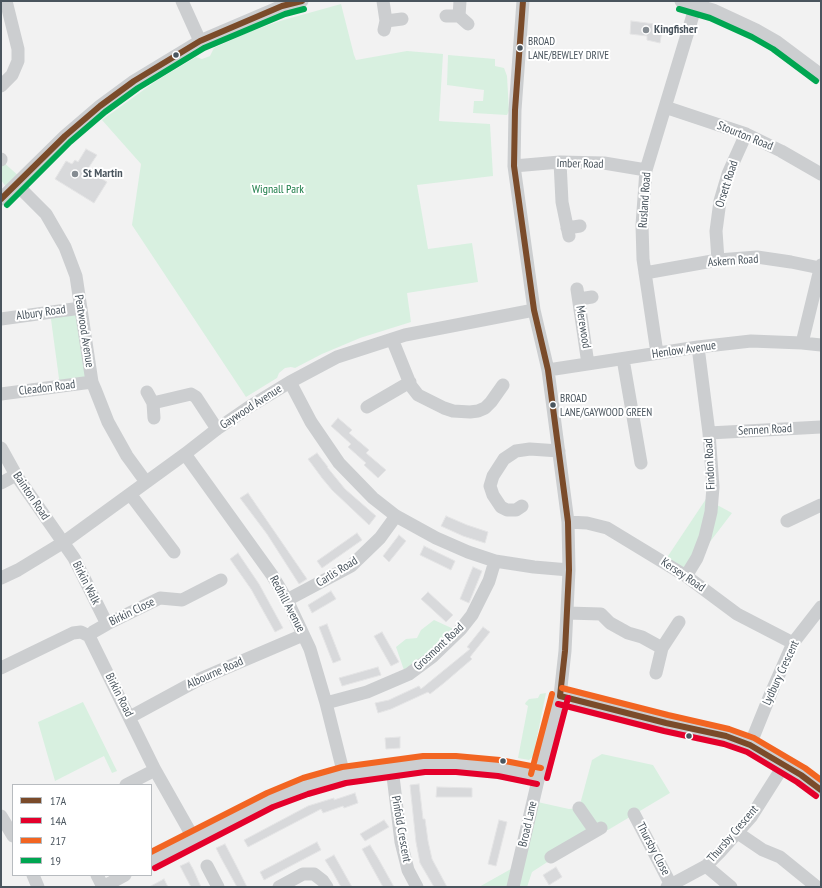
<!DOCTYPE html>
<style>
body{margin:0}
#map{position:relative;width:822px;height:888px;overflow:hidden;background:#f2f2f2;font-family:"PT Sans Narrow",sans-serif}
canvas{display:block}
.frame{position:absolute;inset:0;border:2px solid #4a555e;pointer-events:none}
.legend{position:absolute;left:12px;top:784px;width:140px;height:92px;box-sizing:border-box;background:#fff;border:1px solid #b7bbbf;margin:0;padding:5px 7px;list-style:none;font-size:12px;color:#4a555e}
.legend li{display:flex;align-items:center;gap:8px;height:20px}
.legend b{width:20px;border:1px solid #b7bbbf}
</style>
<div id="map">
<canvas width="822" height="888"></canvas>
<div class="frame"></div>
<ul class="legend">
<li><b style="height:5px;background:#7a4b2a"></b>17A</li>
<li><b style="height:5px;background:#e4002b"></b>14A</li>
<li><b style="height:5px;background:#f26522"></b>217</li>
<li><b style="height:5px;background:#00a651"></b>19</li>
</ul>
</div>
<script>
const ctx = document.querySelector('canvas').getContext('2d');
ctx.lineJoin = 'round';
function fill(path, color) { ctx.fillStyle = color; ctx.fill(path, 'evenodd'); }
const shape = rows => new Path2D(rows.map(r => 'M' + r).join(''));
function stroke(path, color, width, dash) { ctx.strokeStyle = color; ctx.lineWidth = width; ctx.lineCap = dash ? 'butt' : 'round'; ctx.setLineDash(dash || []); ctx.stroke(path); }
function label(font, color, halo, rows, align = 'center') {
  ctx.font = font + ' "PT Sans Narrow",sans-serif'; ctx.lineWidth = 4; ctx.setLineDash([]); ctx.textBaseline = 'middle'; ctx.strokeStyle = halo; ctx.fillStyle = color; for (const [text, x, y, turn = 0] of rows) {
    ctx.save(); ctx.translate(x, y); ctx.rotate((+turn || 0) * Math.PI / 180); ctx.textAlign = isNaN(turn) ? turn : align; if (halo) ctx.strokeText(text, 0, 0); ctx.fillText(text, 0, 0); ctx.restore();
  }
}
const green = shape([
 [341,4,354,55,356,60,407,51,443,54,439,121,490,124,493,176,417,185,428,249,472,243,478,282,407,293,411,322,360,338,322,354,295,368,291,367,285,368,279,373,277,378,246,397,132,225,141,164,102,120,156,81,196,57,202,59,210,56,214,48,249,32,280,21],
 [448,55,495,59,495,66,504,68,507,76,509,111,507,115,473,113,474,101,483,101,484,90,447,85],
 [1,160,22,179,10,192,1,180],
 [81,308,92,382,60,386,50,312],
 [706,499,732,513,693,564,686,576,664,562],
 [434,620,458,631,406,676,396,647,406,639,417,638,421,630],
 [546,693,533,757,529,760,518,758,528,706,525,704,526,702,529,699,538,698,540,694],
 [83,702,117,771,112,773,104,756,55,781,38,722],
 [602,754,653,765,670,793,608,830,595,831,532,872,527,887,479,887,518,865,533,801,569,809,579,808,592,760]
]);
const building = shape([
 [631,21,663,25,660,43,647,40,647,36,630,34,631,21],
 [86,149,97,155,87,170,107,182,94,203,55,179,66,161,72,164,75,160,78,162,86,149],
 [338,418,352,430,349,433,369,450,366,453,386,470,378,478,364,465,366,463,348,447,351,444,331,426,338,418],
 [317,453,328,467,327,467,345,489,376,516,369,525,332,490,322,478,308,459,317,453],
 [248,493,307,579,299,584,267,534,240,498,248,493],
 [446,516,467,525,488,532,485,543,463,536,441,526,446,516],
 [357,533,362,540,322,568,317,561,357,533],
 [399,535,406,541,389,562,383,556,399,535],
 [424,546,455,561,451,570,420,555,424,546],
 [238,553,259,584,283,628,275,632,251,589,230,559,238,553],
 [473,567,482,571,469,603,460,599,473,567],
 [331,591,336,599,312,613,308,605,331,591],
 [428,592,453,615,446,622,421,599,428,592],
 [327,624,341,660,333,663,319,627,327,624],
 [483,627,490,632,470,657,472,659,444,683,430,694,428,692,391,709,378,713,375,703,389,700,419,686,421,689,470,649,467,647,483,627],
 [382,632,399,662,391,666,374,636,382,632],
 [378,667,381,675,342,686,339,678,378,667],
 [400,737,400,748,386,749,385,738,400,737],
 [419,784,423,819,425,819,428,841,432,859,447,887,434,887,420,863,416,842,410,785,419,784],
 [437,787,472,788,472,797,436,797,437,787],
 [355,793,358,803,344,808,343,806,323,813,321,809,248,847,244,840,308,806,334,798,334,800,355,793],
 [384,820,389,827,365,841,360,834,384,820],
 [499,820,507,822,496,866,488,864,499,820],
 [317,842,321,850,264,880,260,872,317,842],
 [225,844,237,867,247,887,237,887,221,858,216,848,225,844],
 [370,845,379,860,394,887,383,887,362,849,370,845],
 [334,855,352,887,341,887,332,871,325,860,334,855],
 [189,862,193,869,201,887,191,887,180,866,189,862],
 [556,867,562,877,549,885,543,875,556,867],
 [164,879,168,887,149,887,164,879]
]);
const minor = shape([
 [182,1,200,41],
 [383,1,386,21,384,30],
 [681,1,713,10,756,30,777,42,821,75],
 [446,16,459,16,468,24],
 [459,16,460,1],
 [386,21,402,19],
 [1,86,12,75,18,61,18,49,6,1],
 [665,107,746,134,781,151,821,174],
 [1,159,1,160],
 [560,162,562,202,569,236],
 [514,166,560,162,604,163,646,170],
 [16,184,46,214,65,247,76,276,92,382,95,389,108,422,127,456,146,482],
 [1,199,65,136,100,106,134,81,200,41,282,6,302,1],
 [567,228,580,226],
 [718,260,716,231,720,201,728,174,746,134],
 [645,273,718,260,757,257,791,262,820,268],
 [577,289,588,364],
 [579,299,592,297],
 [1,319,81,308],
 [392,339,411,386,418,395,444,408,453,411,470,412,478,411,485,408,491,402,503,385],
 [802,343,821,265],
 [657,353,643,259,642,225,646,170,696,5],
 [623,359,641,463],
 [548,370,698,347,751,341,802,343,821,345],
 [290,382,311,422,339,463,373,498,396,516,436,538,468,552,495,561,534,567,569,570],
 [147,392,153,403,154,418],
 [1,394,92,382],
 [153,403,191,394,196,397,217,429],
 [367,407,410,382],
 [709,433,821,427],
 [1,448,16,475,74,558,107,624],
 [185,454,272,575,287,600,310,649,326,703,344,775],
 [1,483,16,475],
 [130,494,174,552],
 [522,506,516,510,507,510,501,507,493,495,490,486,493,476,504,459,516,451,530,449,559,451],
 [787,521,821,505],
 [568,522,587,523,607,528,686,576,737,614,793,643],
 [686,576,697,558,705,537,711,512,713,487,709,433,698,347],
 [1,578,18,570,64,542,185,454,217,429,249,407,290,382,337,357,405,335,534,310],
 [287,600,351,566,380,538,396,516],
 [567,613,601,614,610,623,628,633,642,637,662,648,679,622],
 [89,636,93,632,107,624,160,598,182,600,221,580],
 [1,668,73,633,81,632,89,636,155,770,194,839],
 [656,673,662,648],
 [560,696,666,723,726,736,750,745,801,775,821,790],
 [326,703,367,692,409,674,432,657,461,629,472,615,489,581,495,561],
 [130,717,200,679,303,635],
 [750,745,771,693,793,643,821,607],
 [392,768,401,842,408,870,417,887],
 [126,785,155,770],
 [579,808,595,831],
 [634,814,671,885],
 [1,816,13,836],
 [738,833,763,850,780,857,817,887],
 [551,857,601,828],
 [151,861,270,800,305,786,344,775,424,764,456,764,499,768,539,776],
 [207,866,218,887],
 [706,866,731,887],
 [33,875,38,887],
 [97,875,103,887],
 [103,887,125,875],
 [279,887,303,874,314,874,323,881,327,887],
 [513,887,539,776,560,696,565,651,569,570,568,522,548,370,534,310,514,166,515,110,523,1],
 [667,887,706,866,720,852,751,817,784,765]
]);
const bus1 = shape([
 [523,1,515,110,514,166,534,310,548,370,568,522,569,570,565,651,560,696],
 [1,199,65,136,100,106,134,81,200,41,282,6,302,1],
 [560,696,666,723,726,736,750,745,801,775,821,790]
]);
const bus2 = shape([
 [558,704,664,731,724,744,747,752,797,782,816,796],
 [547,778,568,698],
 [155,868,273,807,308,794,346,783,425,772,456,772,498,776,537,784]
]);
const bus3 = shape([
 [562,688,668,715,729,729,754,738,805,768,821,780],
 [531,774,552,694],
 [151,852,267,793,303,778,342,767,423,756,456,756,500,760,541,768]
]);
const bus4 = shape([
 [679,9,710,18,752,37,773,49,816,81],
 [7,205,70,142,105,112,138,88,204,48,285,14,304,9]
]);
const markers = [
 [646,30,4,"#858c92"],
 [520,48,3.5,"#4a555e"],
 [176,55,3.5,"#4a555e"],
 [75,174,4,"#858c92"],
 [553,405,3.5,"#4a555e"],
 [689,736,3.5,"#4a555e"],
 [503,761,3.5,"#4a555e"]
];
const busNames = [
 ["BROAD",528,42],
 ["LANE/BEWLEY DRIVE",528,56],
 ["BROAD",560,399],
 ["LANE/GAYWOOD GREEN",560,413]
];
const poiNames = [
 ["Kingfisher",654,30],
 ["St Martin",83,174]
];
const streetNames = [
 ["Stourton Road",745,136,22],
 ["Imber Road",580,164,1],
 ["Orsett Road",727,184,-72],
 ["Rusland Road",645,200,-86],
 ["Askern Road",733,261,-4],
 ["Albury Road",41,313,-8],
 ["Merewood",583,327,81],
 ["Peatwood Avenue",84,331,81],
 ["Henlow Avenue",684,350,-8],
 ["Cleadon Road",47,388,-7],
 ["Gaywood Avenue",251,407,-33],
 ["Sennen Road",765,430,-3],
 ["Findon Road",710,464,-93],
 ["Bainton Road",31,496,56],
 ["Carlis Road",337,572,-32],
 ["Kersey Road",683,575,34],
 ["Birkin Walk",86,583,63],
 ["Redhill Avenue",287,604,62],
 ["Birkin Close",132,612,-26],
 ["Grosmont Road",439,647,-43],
 ["Albourne Road",215,673,-24],
 ["Lydbury Crescent",781,673,-65],
 ["Birkin Road",119,695,63],
 ["Broad Lane",528,824,-77],
 ["Pinfold Crescent",401,829,80],
 ["Thursby Crescent",733,834,-49],
 ["Thursby Close",653,849,62]
];
const parkNames = [
 ["Wignall Park",278,190]
];
fill(green, '#d8f0e0');
fill(building, '#d8d9db');
stroke(building, '#e4e4e5', 1);
stroke(minor, '#ccced0', 13);
stroke(bus1, '#7a4b2a', 6);
stroke(bus2, '#e4002b', 6);
stroke(bus3, '#f26522', 6);
stroke(bus4, '#00a651', 6);
for (const [x, y, r, color] of markers) { const dot = new Path2D(); dot.arc(x, y, r, 0, 2 * Math.PI); ctx.fillStyle = color; ctx.fill(dot); stroke(dot, '#fff', 1.5); }
label('11px', '#4a555e', '#fff', busNames, 'left');
label('bold 12px', '#4a555e', '#fff', poiNames, 'left');
label('12px', '#4a555e', '#fff', streetNames);
label('12px', '#1d7d49', '#fff', parkNames);
</script>
